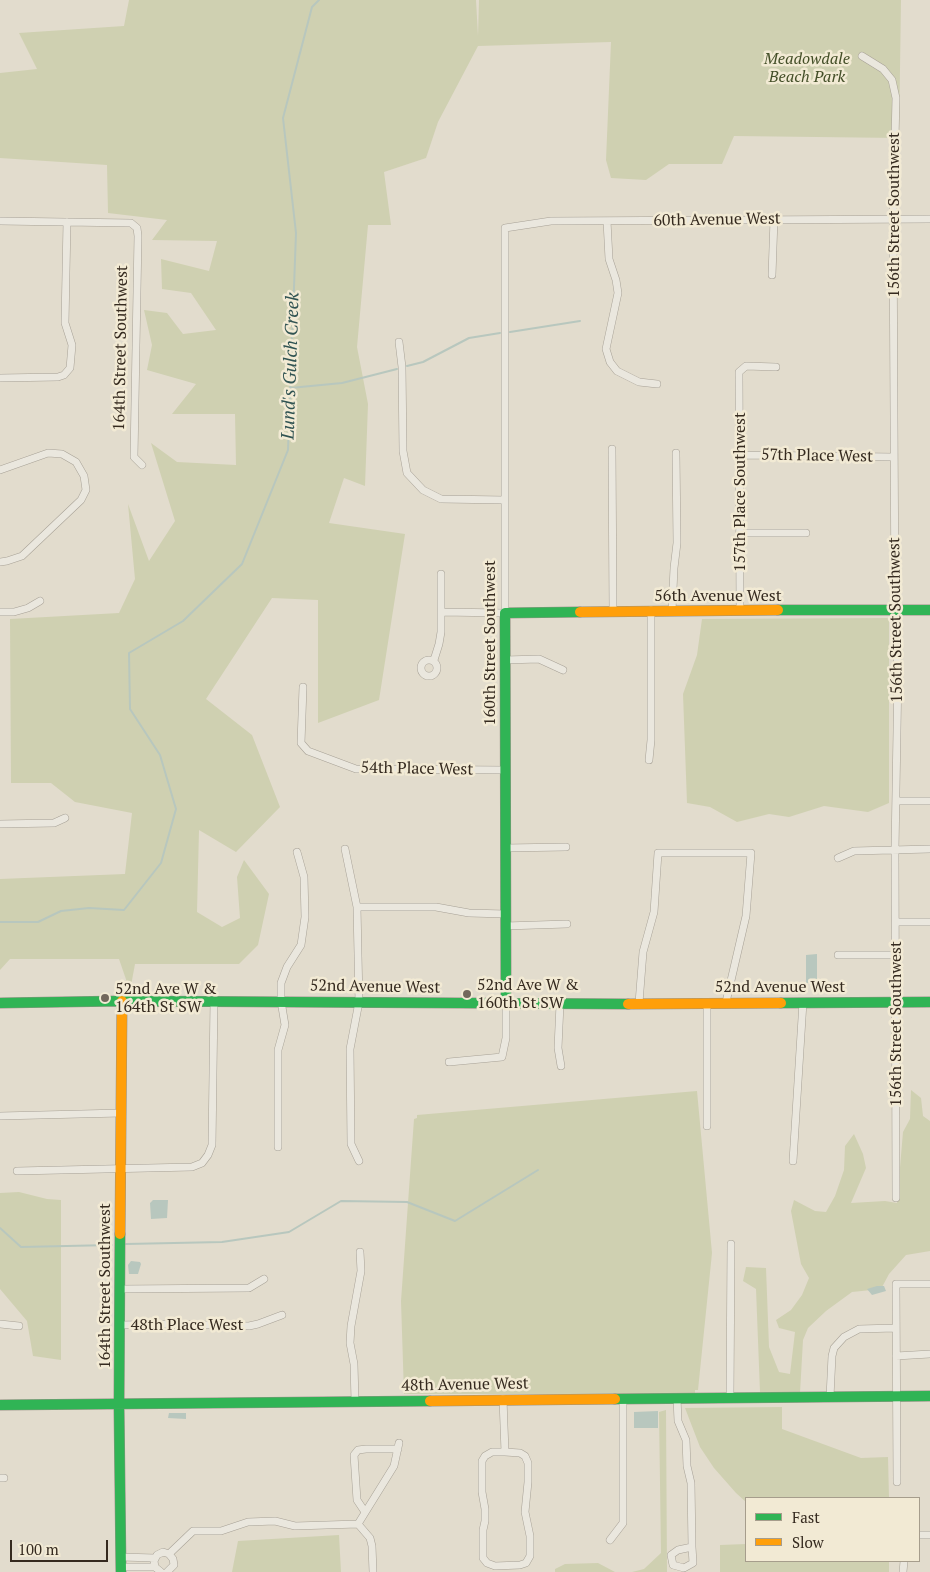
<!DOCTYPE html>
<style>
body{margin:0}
#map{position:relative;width:930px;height:1572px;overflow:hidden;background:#e2dccd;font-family:"PT Serif",serif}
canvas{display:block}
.legend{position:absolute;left:745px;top:1497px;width:175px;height:65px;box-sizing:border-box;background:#f2ead4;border:1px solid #a69d8c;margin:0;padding:6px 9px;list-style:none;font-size:15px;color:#352a1f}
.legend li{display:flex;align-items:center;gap:10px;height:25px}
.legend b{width:25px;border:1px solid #a69d8c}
.scale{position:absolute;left:10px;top:1540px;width:98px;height:22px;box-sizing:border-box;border:2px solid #352a1f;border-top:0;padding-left:6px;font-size:15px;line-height:18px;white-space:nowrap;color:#352a1f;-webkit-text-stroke:4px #f2ead4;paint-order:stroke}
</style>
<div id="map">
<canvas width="930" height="1572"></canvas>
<ul class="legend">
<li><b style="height:6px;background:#30b455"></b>Fast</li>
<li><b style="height:6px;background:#ff9f0a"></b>Slow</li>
</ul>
<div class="scale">100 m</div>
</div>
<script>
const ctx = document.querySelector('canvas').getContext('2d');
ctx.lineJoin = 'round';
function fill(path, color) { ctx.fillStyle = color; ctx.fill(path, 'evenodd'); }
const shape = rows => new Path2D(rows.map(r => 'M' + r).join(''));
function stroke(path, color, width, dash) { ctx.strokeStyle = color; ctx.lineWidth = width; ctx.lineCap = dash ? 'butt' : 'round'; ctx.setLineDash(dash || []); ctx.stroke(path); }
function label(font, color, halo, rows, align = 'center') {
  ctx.font = font + ' "PT Serif",serif'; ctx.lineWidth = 5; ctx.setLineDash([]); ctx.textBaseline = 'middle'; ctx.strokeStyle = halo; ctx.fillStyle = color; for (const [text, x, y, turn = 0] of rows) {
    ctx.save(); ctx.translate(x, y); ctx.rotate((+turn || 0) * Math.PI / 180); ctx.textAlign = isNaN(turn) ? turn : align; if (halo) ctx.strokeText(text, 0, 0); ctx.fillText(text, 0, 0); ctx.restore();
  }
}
const green = shape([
 [129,0,476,0,478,36,479,0,901,0,899,138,734,136,722,164,669,164,646,180,611,178,606,160,611,42,478,46,438,122,426,158,384,172,391,225,368,225,357,347,368,404,365,486,344,478,329,523,405,534,379,700,318,723,318,600,272,598,206,699,252,735,280,807,236,852,199,830,197,912,222,927,240,918,237,877,244,860,269,894,258,945,239,964,135,964,130,991,119,959,10,959,0,970,0,879,125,874,132,813,75,802,51,783,11,783,10,619,119,613,135,579,128,504,149,561,175,521,151,443,177,462,236,465,235,414,172,414,196,384,147,370,152,345,144,310,167,313,183,334,216,330,191,293,162,289,161,259,209,271,217,241,152,240,167,220,108,213,107,165,0,158,0,73,37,69,19,33,124,26],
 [889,618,889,803,868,812,824,806,789,817,769,814,737,822,710,807,687,803,683,694,697,655,702,619],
 [911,1090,921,1098,923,1116,930,1121,930,1251,906,1255,889,1274,881,1289,852,1292,826,1311,808,1328,803,1340,800,1393,760,1392,756,1289,743,1281,746,1267,766,1268,769,1347,779,1372,790,1374,795,1332,779,1328,776,1320,791,1310,802,1295,809,1278,801,1264,791,1211,794,1200,815,1211,826,1212,835,1196,844,1170,845,1146,854,1134,863,1154,866,1168,851,1203,885,1201,897,1203,903,1132,910,1119],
 [697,1091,712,1253,698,1390,695,1390,695,1394,404,1394,401,1301,414,1119,417,1118,417,1115],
 [19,1192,47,1199,61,1200,61,1360,33,1356,27,1321,0,1289,0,1193],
 [782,1407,782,1429,861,1458,888,1457,889,1498,746,1498,746,1502,736,1493,714,1468,700,1447,685,1408],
 [666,1410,667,1572,632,1572,644,1569,661,1553,659,1412],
 [339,1535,341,1572,232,1572,238,1541],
 [746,1544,746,1561,889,1561,889,1572,720,1572,720,1545],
 [598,1563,615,1572,555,1572,555,1569,565,1564]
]);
const water = shape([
 [817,954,817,983,806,983,806,955],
 [153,1200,168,1200,167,1218,151,1219,150,1203],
 [131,1261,140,1262,141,1264,138,1274,129,1274,128,1265],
 [877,1286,884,1286,886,1291,872,1295,867,1289],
 [658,1411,658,1428,634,1428,634,1412],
 [169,1413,186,1413,186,1419,168,1418]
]);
const stream = shape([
 [510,332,580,321],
 [407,366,423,362,469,338,500,333],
 [290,388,342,383,397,369],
 [0,922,38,922,61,911,89,908,124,910,161,863,176,809,160,755,130,709,129,653,183,621,242,564,288,450,296,233,283,118,312,7,319,0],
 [0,1228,21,1247,112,1245],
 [126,1244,222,1242,289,1232,341,1201,407,1202,455,1221,538,1170]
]);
const street = shape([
 [862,56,883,69,892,80,896,98,893,220,895,611,898,671,895,850,896,1198],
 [0,221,131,223,137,228,138,236,134,457,142,465],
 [607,221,609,259,616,280,618,293,606,349,610,362,617,371,639,382,657,384],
 [772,275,774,219],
 [399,342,402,367,403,451,407,473,423,490,441,499,505,500],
 [0,378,58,377,64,375,70,368,72,345,65,323,67,222],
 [612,449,613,611],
 [740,455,894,457],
 [0,470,48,453,62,454,76,462,84,476,86,490,81,500,22,556,7,561,0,562],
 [740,533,806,533],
 [672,611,674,568,677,543,676,453],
 [740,611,739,372,746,366,776,367],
 [0,612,14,612,28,608,40,601],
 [441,612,505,613,505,228,551,221,930,219],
 '421 668a8 8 0 1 1 16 0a8 8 0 1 1-16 0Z',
 [434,660,439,644,441,632,441,574],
 [505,660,539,659,563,670],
 [303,687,301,743,308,751,356,769,505,770],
 [649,760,651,740,651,610],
 [896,801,930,801],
 [0,824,54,823,65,818],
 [505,848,566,847],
 [345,849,357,907,359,1002,350,1049,351,1144,359,1161],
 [838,858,854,851,930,849],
 [357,907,436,907,469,913,505,914],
 [896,922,930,922],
 [505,926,567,924],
 [838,955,896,955],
 [639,1003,643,952,654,912,658,853,751,853,746,916,726,1002],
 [560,1004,558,1048,561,1066],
 [449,1062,502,1057,506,1038,506,1004],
 [0,1116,121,1113],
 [707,1126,707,1003],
 [278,1147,278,1050,285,1025,281,1001,281,983,287,967,301,945,305,917,304,877,297,852],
 [793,1161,803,1002],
 [17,1171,192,1167,202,1163,208,1155,212,1145,214,1001],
 [120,1289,249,1288,264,1279],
 [0,1324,19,1326],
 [120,1325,173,1324,249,1326,258,1324,282,1315],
 [896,1356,930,1354],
 [730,1397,731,1244],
 [830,1397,832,1356,834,1348,844,1337,859,1329,895,1328],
 [677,1398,678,1421,686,1440,687,1466,691,1483,692,1547,678,1550,671,1555,673,1565,684,1568,693,1563,692,1547],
 [503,1399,505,1452,520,1453,525,1456,528,1463,528,1482,525,1512,530,1536,530,1556,526,1563,520,1565,495,1566,487,1563,483,1558,483,1530,485,1521,485,1509,482,1492,482,1461,485,1456,492,1452,505,1452],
 [355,1401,354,1364,350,1343,351,1326,361,1271,360,1252],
 [0,1478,4,1478],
 [897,1482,896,1284,930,1284],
 [365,1512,357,1500,354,1455,358,1450,366,1449,398,1449],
 [358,1524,394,1466,399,1443],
 [919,1535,930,1535],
 [610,1540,623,1523,623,1399],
 [169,1554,193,1531,221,1531,248,1522,275,1521,295,1526,358,1524,370,1538,372,1546,373,1572],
 [121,1557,155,1558],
 [121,1567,155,1567],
 [161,1572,155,1567,154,1561,157,1555,163,1552,169,1554,173,1559,174,1565,167,1572],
 [903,1572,904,1561]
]);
const fast = shape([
 [778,610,930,610],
 [0,1003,122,1001,628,1004],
 [781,1003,930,1002],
 [506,1004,505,613,580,612],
 [120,1234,119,1405,121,1572],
 [615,1399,930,1396],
 [0,1405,430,1401]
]);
const slow = shape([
 [580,612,778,610],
 [628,1004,781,1003],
 [120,1234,122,1001],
 [430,1401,615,1399]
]);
const markers = [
 [467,994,5,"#72685c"],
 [105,998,5,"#72685c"]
];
const parkNames = [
 ["Meadowdale",807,59],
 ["Beach Park",807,77]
];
const streetNames = [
 ["156th Street Southwest",894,215,-90],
 ["60th Avenue West",717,220,-1],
 ["164th Street Southwest",121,348,-89],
 ["57th Place West",817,456,1],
 ["157th Place Southwest",740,492,-90],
 ["56th Avenue West",718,596],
 ["156th Street Southwest",896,620,-91],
 ["160th Street Southwest",490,643,-90],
 ["54th Place West",417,769,1],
 ["52nd Avenue West",375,987,1],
 ["52nd Avenue West",780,987],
 ["156th Street Southwest",896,1024,-90],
 ["164th Street Southwest",105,1286,-90],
 ["48th Place West",187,1325],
 ["48th Avenue West",465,1385,-1]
];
const poiNames = [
 ["52nd Ave W &",477,985],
 ["160th St SW",477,1003],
 ["52nd Ave W &",115,989],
 ["164th St SW",115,1007]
];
const waterNames = [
 ["Lund's Gulch Creek",291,366,-88]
];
fill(green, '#cfd0b1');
fill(water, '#b8c7be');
stroke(stream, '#b8c7be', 2);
stroke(street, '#a7a196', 8);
stroke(fast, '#979186', 11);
stroke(slow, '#979186', 11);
stroke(street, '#eae7de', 7);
stroke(fast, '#30b455', 10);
stroke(slow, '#ff9f0a', 10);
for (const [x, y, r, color] of markers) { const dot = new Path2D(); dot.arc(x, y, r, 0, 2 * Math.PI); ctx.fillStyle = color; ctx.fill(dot); stroke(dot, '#f2ead4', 2); }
label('italic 16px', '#444f28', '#f2ead4', parkNames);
label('16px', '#352a1f', '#f2ead4', streetNames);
label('16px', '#352a1f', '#f2ead4', poiNames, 'left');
label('italic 18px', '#305352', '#f2ead4', waterNames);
</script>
